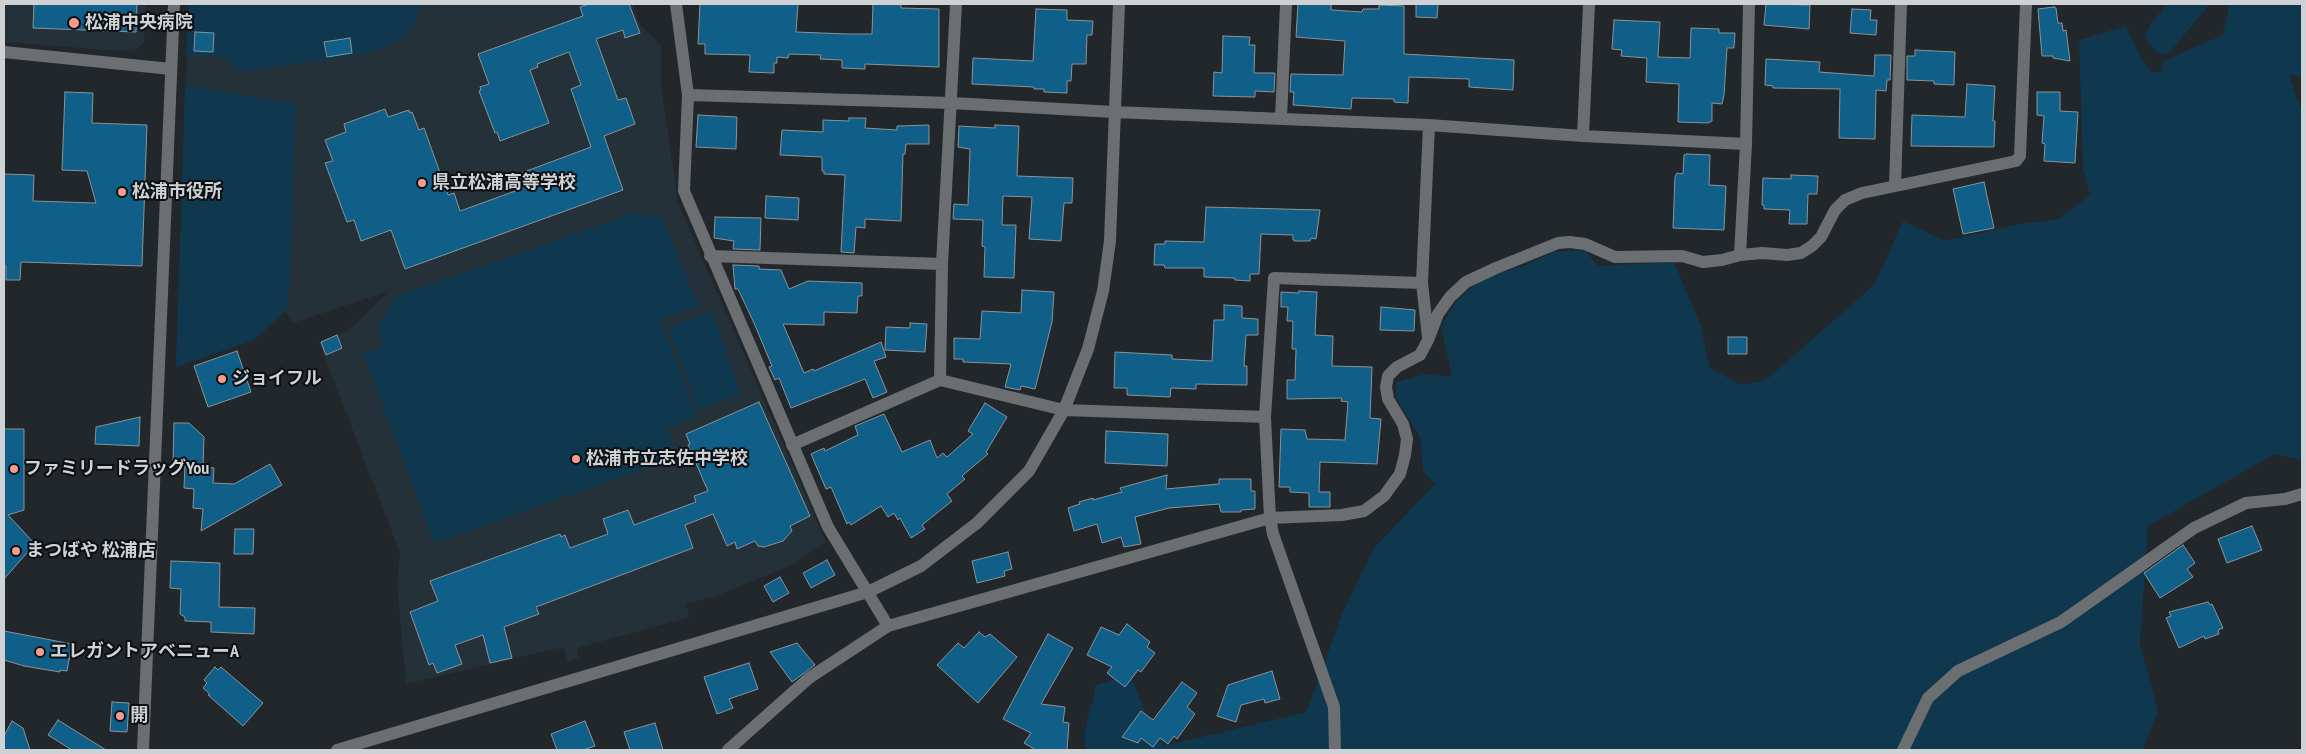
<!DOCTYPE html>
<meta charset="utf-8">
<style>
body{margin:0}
#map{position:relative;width:2306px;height:754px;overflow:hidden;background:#21272b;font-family:"PT Sans Narrow",sans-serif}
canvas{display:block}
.frame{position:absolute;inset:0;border:5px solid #ced2d4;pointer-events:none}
</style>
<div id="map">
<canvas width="2306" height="754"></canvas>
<div class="frame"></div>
</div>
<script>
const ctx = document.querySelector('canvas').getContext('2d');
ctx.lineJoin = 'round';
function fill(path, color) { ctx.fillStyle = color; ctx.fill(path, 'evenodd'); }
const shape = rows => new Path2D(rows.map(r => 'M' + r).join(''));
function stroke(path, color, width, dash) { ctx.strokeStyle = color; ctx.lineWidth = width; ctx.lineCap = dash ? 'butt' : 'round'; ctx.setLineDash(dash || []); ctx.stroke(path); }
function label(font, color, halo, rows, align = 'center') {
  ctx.font = font + ' "PT Sans Narrow","Noto Sans JP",sans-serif'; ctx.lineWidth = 4; ctx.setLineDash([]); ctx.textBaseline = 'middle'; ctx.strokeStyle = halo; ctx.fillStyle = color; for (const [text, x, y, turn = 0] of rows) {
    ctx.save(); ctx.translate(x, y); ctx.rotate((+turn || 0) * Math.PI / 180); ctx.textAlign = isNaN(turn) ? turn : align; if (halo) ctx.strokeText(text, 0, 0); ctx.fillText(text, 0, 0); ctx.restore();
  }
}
const built = shape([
 [4,4,146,4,144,42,133,52,4,42],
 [189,4,633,4,639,24,661,45,661,84,678,203,826,542,792,565,713,597,685,604,690,617,577,648,579,658,568,661,563,647,406,684,397,584,400,553,319,342,348,331,389,291,293,323,285,311,254,340,176,367]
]);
const green = shape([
 [189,4,421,4,417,21,402,38,381,49,357,55,238,72,226,57,186,56],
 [2167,4,2210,4,2170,52,2163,54,2158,53,2147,42,2146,35,2149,26],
 [2229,4,2302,4,2302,77,2289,75,2302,112,2302,460,2275,454,2148,526,2140,644,2158,710,2143,750,1085,750,1084,734,1096,685,1131,675,1147,718,1164,746,1306,712,1343,612,1374,548,1435,484,1423,471,1420,437,1396,398,1396,382,1425,374,1452,377,1441,326,1458,299,1485,277,1524,266,1553,252,1585,250,1598,266,1674,262,1700,324,1710,368,1741,385,1766,380,1874,285,1903,221,1945,241,2014,225,2059,219,2090,195,2083,169,2079,40,2126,26,2144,63,2151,72,2161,72,2163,61,2223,35],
 [185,85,296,104,289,294,286,311,254,340,176,367],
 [634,213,662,217,699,307,660,319,697,416,667,428,679,457,434,543,363,352,382,348,378,328,395,297],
 [712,311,741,394,698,410,668,327]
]);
const building = shape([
 [34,4,137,4,136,32,33,28,34,4],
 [589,4,629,4,640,33,625,38,623,30,596,39,618,100,626,98,635,124,604,136,623,190,405,269,391,230,361,241,354,220,347,222,325,163,333,161,325,140,346,132,344,124,385,109,388,117,409,110,410,113,412,112,419,130,424,128,448,195,454,193,460,211,521,189,516,175,591,147,571,89,581,85,569,52,537,64,538,67,530,70,549,123,500,141,497,132,495,133,479,91,481,90,480,87,489,84,478,54,583,16,580,7,589,4],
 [700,4,798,4,796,32,847,34,872,34,873,4,901,4,901,8,939,9,939,67,865,64,865,69,842,68,842,60,820,59,821,55,789,54,788,58,777,57,777,63,774,63,774,73,749,72,750,55,705,54,705,44,698,44,700,4],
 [1298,4,1331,4,1331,10,1362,12,1363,9,1379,9,1379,5,1404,6,1404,54,1514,60,1513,90,1469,87,1469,79,1409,77,1408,103,1394,102,1394,99,1352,98,1351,109,1293,105,1294,92,1290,92,1291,74,1343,75,1345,41,1296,37,1298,4],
 [1416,4,1438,4,1437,18,1416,17,1416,4],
 [1766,4,1810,5,1809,29,1764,25,1766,4],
 [2054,7,2056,8,2058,23,2062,23,2063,31,2066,30,2070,61,2053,58,2053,56,2042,56,2038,9,2054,7],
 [1036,9,1067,10,1067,20,1093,21,1092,35,1087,35,1086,64,1072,64,1071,81,1067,81,1067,93,1044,92,1044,89,1034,89,1034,87,972,84,973,58,1033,61,1036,9],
 [1852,9,1871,10,1870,20,1877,20,1876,35,1850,33,1852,9],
 [1614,20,1660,22,1658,57,1690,58,1691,28,1719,29,1719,33,1735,33,1734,48,1727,48,1724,95,1722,104,1712,103,1712,121,1708,123,1678,122,1679,84,1646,82,1647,58,1621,56,1622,50,1612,49,1614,20],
 [195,32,214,33,213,52,194,51,195,32],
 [1223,36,1250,37,1249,45,1255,45,1254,73,1275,73,1274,92,1255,91,1255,97,1213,96,1214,72,1222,73,1223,36],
 [350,38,352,53,327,57,324,42,350,38],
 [1915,50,1955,52,1954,85,1934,84,1934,81,1907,80,1907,56,1915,56,1915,50],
 [1875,55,1891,55,1890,80,1887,80,1886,91,1876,90,1875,139,1839,138,1840,89,1773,88,1773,86,1765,85,1766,59,1820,62,1819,72,1874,76,1875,55],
 [1967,84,1995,86,1993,121,1995,121,1994,147,1911,146,1912,115,1965,117,1967,84],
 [65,92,93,93,92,123,147,125,142,266,21,262,20,280,6,280,6,266,4,266,4,174,34,175,33,201,96,203,87,171,62,170,65,92],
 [2037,92,2060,92,2060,111,2078,112,2075,163,2044,161,2045,144,2042,143,2044,116,2037,115,2037,92],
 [698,115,737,117,736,149,696,147,698,115],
 [849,118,866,118,865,128,897,130,897,126,929,125,929,144,906,144,905,154,903,154,901,221,865,219,865,228,856,227,854,253,841,252,845,175,824,174,824,171,822,171,822,157,780,155,782,130,823,132,823,120,849,121,849,118],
 [995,125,1019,126,1017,176,1073,178,1072,203,1064,203,1061,241,1029,239,1032,197,1003,196,1002,225,1016,225,1014,278,984,277,985,247,982,246,983,220,953,219,954,204,968,205,970,149,958,147,959,126,995,128,995,125],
 [1687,154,1710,155,1709,185,1726,186,1724,230,1673,228,1675,177,1677,173,1683,174,1684,155,1687,154],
 [1791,175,1818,176,1817,194,1808,194,1807,224,1789,224,1790,210,1764,209,1764,205,1762,205,1763,178,1791,179,1791,175],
 [1984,182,1994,228,1963,234,1953,189,1984,182],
 [766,196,799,198,798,220,765,218,766,196],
 [1206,207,1320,210,1316,239,1311,238,1310,241,1295,241,1293,240,1293,235,1261,234,1259,274,1250,274,1250,281,1235,280,1235,278,1204,277,1204,268,1165,268,1164,265,1154,265,1155,244,1165,244,1165,241,1204,242,1206,207],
 [715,217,761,218,760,250,733,249,734,241,714,238,715,217],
 [733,265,759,266,759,269,781,270,789,289,808,281,862,283,862,296,858,296,857,313,824,312,824,325,783,324,804,373,813,369,814,371,881,342,886,357,874,361,887,392,873,398,865,379,791,408,779,378,775,380,769,367,772,366,754,323,738,289,735,289,733,265],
 [1022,290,1054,292,1052,322,1035,389,1021,386,1020,390,1005,387,1011,364,963,362,963,359,954,359,954,338,980,339,982,311,1021,313,1022,290],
 [1299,291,1317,292,1315,335,1333,336,1332,366,1372,367,1370,418,1381,419,1377,464,1320,462,1319,492,1330,492,1330,507,1309,507,1309,493,1290,492,1290,487,1279,487,1281,429,1305,430,1307,439,1345,440,1348,402,1341,401,1342,398,1287,399,1287,380,1295,380,1296,349,1292,349,1293,321,1287,321,1288,307,1281,307,1281,292,1299,293,1299,291],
 [1224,305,1242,306,1242,318,1258,319,1258,335,1246,335,1244,366,1247,366,1247,385,1196,384,1196,389,1171,388,1170,397,1127,395,1127,388,1114,388,1115,352,1172,355,1172,359,1212,361,1214,320,1224,320,1224,305],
 [1381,307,1415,310,1414,331,1380,330,1381,307],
 [910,323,927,324,925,352,885,350,886,327,910,328,910,323],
 [337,335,342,348,326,355,321,342,337,335],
 [1728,337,1747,337,1747,354,1728,354,1728,337],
 [237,351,251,392,208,407,194,366,237,351],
 [759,402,810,516,790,526,792,531,783,541,764,547,758,546,755,541,737,549,735,542,727,546,713,514,685,525,693,548,536,607,539,614,504,627,512,658,490,663,483,635,455,645,462,664,437,673,433,663,429,665,410,612,438,601,430,581,560,534,561,537,565,535,570,548,608,534,603,519,628,510,634,525,696,502,694,496,708,491,688,445,690,444,686,434,759,402],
 [985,403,1007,417,986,452,988,454,962,476,965,479,947,494,952,501,922,525,925,529,911,538,900,518,898,520,894,513,888,517,881,506,851,525,849,522,847,524,831,487,826,489,811,454,824,448,825,451,858,435,855,426,884,414,902,452,930,440,937,458,943,453,947,457,973,434,968,431,985,403],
 [140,417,139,446,95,444,96,427,140,417],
 [174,423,189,423,204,437,203,467,214,468,213,483,234,484,270,464,282,485,201,531,203,509,193,508,194,489,184,488,185,463,173,463,174,423],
 [4,429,24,429,24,510,8,515,35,544,4,579,4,429],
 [1106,431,1168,434,1167,466,1105,463,1106,431],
 [1167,475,1166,489,1219,484,1219,479,1251,479,1251,491,1255,491,1255,509,1241,510,1241,512,1221,512,1219,504,1169,508,1135,517,1141,544,1124,547,1121,537,1102,543,1097,524,1074,531,1068,508,1080,504,1079,502,1093,498,1093,500,1122,492,1120,488,1167,475],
 [2252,526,2262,550,2227,563,2218,539,2252,526],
 [235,529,254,529,253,554,234,554,235,529],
 [2183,545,2195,563,2187,569,2193,577,2160,598,2144,573,2183,545],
 [1008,552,1012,569,1004,571,1005,576,977,583,972,561,1008,552],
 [827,560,835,575,811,588,803,573,827,560],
 [171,561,220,563,219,607,255,608,254,634,211,632,211,622,185,621,185,617,180,614,181,589,170,588,171,561],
 [780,577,789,593,773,602,764,586,780,577],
 [2208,602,2210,605,2212,604,2223,628,2218,630,2219,634,2205,639,2204,636,2179,648,2166,618,2171,616,2169,612,2208,602],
 [1127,624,1150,642,1147,647,1155,653,1141,672,1138,670,1125,687,1107,673,1112,667,1087,655,1101,627,1119,635,1127,624],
 [4,631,72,644,67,671,60,670,60,672,24,666,4,660,4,631],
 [979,632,985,637,990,634,1017,657,978,703,937,665,958,643,964,648,979,632],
 [1048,634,1073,648,1041,704,1065,707,1063,722,1069,723,1067,750,1036,750,1024,743,1031,733,1003,719,1048,634],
 [797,643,815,665,792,682,770,652,797,643],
 [749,663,758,689,729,699,733,708,717,714,704,677,749,663],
 [215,667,218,670,221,667,263,703,243,726,208,695,210,694,203,688,207,683,204,680,215,667],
 [1272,671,1280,699,1265,703,1264,699,1241,705,1236,722,1217,716,1228,685,1272,671],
 [1182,682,1197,693,1187,707,1195,714,1177,739,1174,736,1168,744,1160,738,1153,747,1141,738,1138,743,1122,737,1141,711,1153,720,1182,682],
 [112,702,129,703,127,732,110,731,112,702],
 [58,720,106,750,72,750,48,735,58,720],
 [12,721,23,728,30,750,4,750,4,736,12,721],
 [585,721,595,746,583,750,557,750,551,734,585,721],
 [655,723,663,750,630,750,624,732,655,723]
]);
const minor = shape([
 [676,4,688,95,684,191,828,527,888,626],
 [4,52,171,69],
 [688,95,952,103,1114,112,1429,125,1583,136,1746,144],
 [1281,118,1286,4],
 [1583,136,1589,4],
 [1895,186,1901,4],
 [1740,255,1746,144,1749,4],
 [710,256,942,264],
 [1428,337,1422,283,1429,125],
 [940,380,942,264,956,4],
 [792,445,940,380,1064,410,1265,417],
 [143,750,174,4],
 [337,750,868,592,921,566,977,523,1029,471,1064,410,1088,349,1103,291,1110,241,1119,4],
 [728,750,809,678,888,626,1270,518,1342,515,1364,511,1384,496,1400,474,1405,455,1407,439,1403,424,1388,399,1386,387,1388,376,1397,367,1420,355,1428,340,1438,314,1450,297,1466,282,1496,268,1558,243,1570,242,1585,244,1615,257,1682,256,1703,262,1722,260,1740,255,1762,253,1787,255,1801,253,1812,246,1821,237,1835,210,1845,200,1862,193,2016,161,2020,156,2026,4],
 [1335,750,1334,707,1273,534,1270,518,1265,417,1274,278,1422,283],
 [1903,750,1928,698,1958,671,2061,622,2194,528,2246,503,2285,499,2302,494]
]);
const markers = [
 [74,23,6,"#f59c90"],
 [422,183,5,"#f59c90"],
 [122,192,5,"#f59c90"],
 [222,379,5,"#f59c90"],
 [576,459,5,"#f59c90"],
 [14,469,5,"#f59c90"],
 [16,551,5,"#f59c90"],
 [40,652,5,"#f59c90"],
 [120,716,5,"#f59c90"]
];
const poiNames = [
 ["松浦中央病院",85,23],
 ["県立松浦高等学校",432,183],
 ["松浦市役所",132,192],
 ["ジョイフル",232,379],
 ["松浦市立志佐中学校",586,459],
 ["ファミリードラッグYou",24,469],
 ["まつばや 松浦店",26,551],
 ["エレガントアベニューA",50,652],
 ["開",130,716]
];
fill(built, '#253139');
fill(green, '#0f374e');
fill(building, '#0f5f88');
stroke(building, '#8c9398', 1);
stroke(minor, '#6c6f71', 12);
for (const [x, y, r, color] of markers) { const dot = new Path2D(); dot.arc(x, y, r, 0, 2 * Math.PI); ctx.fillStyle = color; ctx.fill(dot); stroke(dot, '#0d1012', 2); }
label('bold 18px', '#ced2d4', '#0d1012', poiNames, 'left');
</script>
